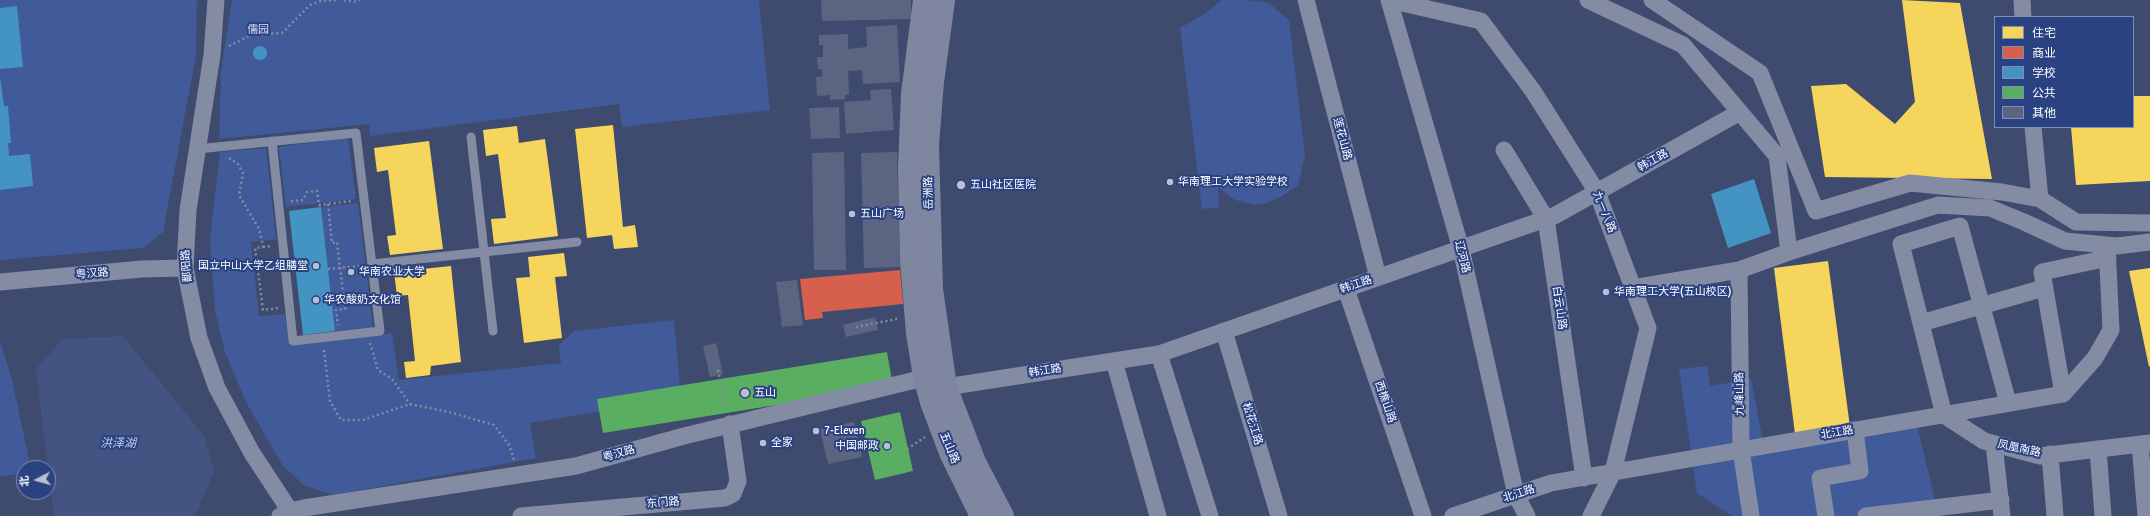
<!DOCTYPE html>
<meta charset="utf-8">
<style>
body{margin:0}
#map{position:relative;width:2150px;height:516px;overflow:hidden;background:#3e4b6e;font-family:Signika,"Noto Sans SC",sans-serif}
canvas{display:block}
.legend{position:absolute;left:1994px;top:16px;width:140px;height:112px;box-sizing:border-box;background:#2a4282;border:1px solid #7f8eb4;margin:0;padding:5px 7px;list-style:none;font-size:12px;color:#fff}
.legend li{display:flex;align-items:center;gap:8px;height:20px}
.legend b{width:20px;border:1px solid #7f8eb4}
.north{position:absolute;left:16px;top:460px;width:40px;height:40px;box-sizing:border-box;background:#2a4282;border:1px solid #7f8eb4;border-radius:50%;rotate:264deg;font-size:11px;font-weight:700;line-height:16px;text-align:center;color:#fff}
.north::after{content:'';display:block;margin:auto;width:14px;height:18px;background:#bbc0cc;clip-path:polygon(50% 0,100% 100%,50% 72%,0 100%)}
</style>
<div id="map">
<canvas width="2150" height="516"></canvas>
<ul class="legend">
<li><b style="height:11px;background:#f6d55c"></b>住宅</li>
<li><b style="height:11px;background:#d6604d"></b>商业</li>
<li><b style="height:11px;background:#4393c3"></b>学校</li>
<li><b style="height:11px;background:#5aae61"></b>公共</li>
<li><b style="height:11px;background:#5b6581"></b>其他</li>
</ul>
<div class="north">北</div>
</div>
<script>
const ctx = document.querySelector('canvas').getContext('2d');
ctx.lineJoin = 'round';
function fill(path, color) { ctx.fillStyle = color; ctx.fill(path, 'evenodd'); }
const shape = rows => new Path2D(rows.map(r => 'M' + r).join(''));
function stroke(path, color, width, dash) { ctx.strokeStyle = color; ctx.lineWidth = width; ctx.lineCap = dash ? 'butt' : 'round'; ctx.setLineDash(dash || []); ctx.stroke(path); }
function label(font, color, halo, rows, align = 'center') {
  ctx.font = font + ' Signika,"Noto Sans SC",sans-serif'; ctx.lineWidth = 4; ctx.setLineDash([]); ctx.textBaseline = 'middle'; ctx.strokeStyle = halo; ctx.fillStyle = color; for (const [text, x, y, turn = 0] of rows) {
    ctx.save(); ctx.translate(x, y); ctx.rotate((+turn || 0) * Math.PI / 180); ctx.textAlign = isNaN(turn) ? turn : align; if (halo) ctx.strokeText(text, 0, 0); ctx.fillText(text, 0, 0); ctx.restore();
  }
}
const green = shape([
 [0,0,197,0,196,55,163,232,143,248,0,260],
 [232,0,759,0,770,110,622,127,619,104,370,136,369,124,219,139,221,71],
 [1221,0,1247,0,1269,3,1289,20,1305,156,1298,185,1282,196,1267,203,1254,205,1235,200,1218,187,1219,207,1202,209,1180,28,1203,15],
 [348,138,356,199,286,207,279,147],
 [266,148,276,239,251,242,259,316,285,314,289,345,392,333,399,380,561,363,559,345,574,331,674,320,681,398,530,423,536,458,333,495,304,485,283,466,246,402,225,352,215,310,210,238,220,152],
 [358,203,373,327,335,331,321,207],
 [0,340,12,380,27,450,30,468,24,468,24,474,0,476],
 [1707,366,1710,386,1751,379,1763,441,1914,413,1936,504,1889,516,1732,516,1697,493,1679,369]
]);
const water = shape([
 [123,336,204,436,214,471,195,516,54,516,36,369,63,339]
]);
const homes = shape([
 [1902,0,1960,3,1992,179,1825,177,1811,86,1846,84,1895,124,1915,102],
 [2133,96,2150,96,2150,181,2076,185,2071,127,2133,127],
 [613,125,623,227,635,225,638,247,614,249,612,235,587,238,575,129],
 [517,126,519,143,545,139,558,236,494,244,491,219,506,218,498,154,486,156,483,130],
 [429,141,443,249,390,255,387,236,396,235,388,170,377,172,374,148],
 [564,253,567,276,555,277,562,338,524,343,516,278,530,277,528,257],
 [1828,261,1850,427,1795,434,1774,268],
 [451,266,461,362,431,366,430,375,406,378,404,362,415,361,408,295,397,296,394,272],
 [2150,268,2150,366,2149,367,2129,271]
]);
const shops = shape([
 [900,270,903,304,822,312,823,318,805,320,800,279]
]);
const schools = shape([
 [17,6,23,67,0,69,0,8],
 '253 53a7 7 0 1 1 14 0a7 7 0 1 1-14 0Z',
 [0,77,4,106,8,106,11,143,8,143,9,156,30,154,33,186,0,190],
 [1754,179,1771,233,1728,248,1711,194],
 [321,207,335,331,303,335,289,211]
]);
const public = shape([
 [887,352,893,386,603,433,597,399],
 [900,412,913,471,875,480,861,421]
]);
const building = shape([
 [821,0,911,0,911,19,822,21],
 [897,25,900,82,863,84,862,70,848,71,849,94,845,95,845,99,830,100,830,95,817,96,816,77,822,77,822,69,818,69,817,57,823,57,823,45,819,45,819,35,848,34,848,49,867,47,866,27],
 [891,89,894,130,846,134,844,102,871,100,870,90],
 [839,107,840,138,811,139,809,108],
 [844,152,846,270,814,270,812,153],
 [897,152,900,267,864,268,861,153],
 [797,280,803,325,782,327,776,282],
 [875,317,878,330,846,337,843,325],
 [716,343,723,374,710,377,703,346],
 [854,422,862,457,828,464,820,429]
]);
const path = shape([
 [344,0,357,2,359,0],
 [229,46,251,35,282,33,310,5,321,1,338,0],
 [229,158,238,164,243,173,239,195,259,229,262,241,263,247,255,248,263,310,278,308],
 [291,201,303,200,307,192,317,191,319,205,352,201],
 [328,204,332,243,337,242,345,309,336,310,338,325],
 [263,247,272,246],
 [328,269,359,266],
 [856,327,897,319],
 [370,343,378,370,392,379,410,404],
 [324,350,330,401,341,420,363,420,410,404,449,412,494,425,509,445,514,460],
 [718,370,726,408],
 [907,449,925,437]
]);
const service = shape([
 [471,137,493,331],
 [197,149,356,133,380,331,293,341,272,141],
 [372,264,577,242]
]);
const minor = shape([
 [216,0,212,55,188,210,185,268,199,338,217,388,252,453,290,511],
 [1306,0,1378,277],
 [1389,0,1481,21,1533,91,1597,192,1648,328,1613,472,1591,516],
 [1389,0,1461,249,1516,495,1527,516],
 [1588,0,1683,45,1777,156,1789,252],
 [1652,0,1760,73,1816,211,1910,183,2002,192,2040,199,2076,222,2150,223],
 [2022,0,2023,17],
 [2033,127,2040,199],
 [1504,150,1546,219,1584,478],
 [1739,270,1741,450,1751,516],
 [0,282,142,269,185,268],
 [1633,288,1739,270,1789,252,1938,205,1990,208,2024,222,2065,241,2117,246,2150,242],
 [1346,289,1423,516],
 [1921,323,2044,288],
 [1224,331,1279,516],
 [1159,354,1210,516],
 [1114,361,1158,516],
 [946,387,1159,354,1554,216,1740,112],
 [2063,394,2042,272,2108,258],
 [2008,403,1960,226,1901,244,1944,415,1984,441,2040,456,2150,443],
 [1994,444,2002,516],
 [2140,444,2146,516],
 [2098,449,2103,516],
 [2050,454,2055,516],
 [280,516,290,511,304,508,576,466,684,436,936,375],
 [521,516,725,498,733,494,738,481,730,424],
 [1453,516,1551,483,2063,394,2095,358,2111,330,2107,245],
 [1826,516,1820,478,1860,471,1855,430],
 [1866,516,2001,500]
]);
const secondary = shape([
 [924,0,912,94,909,167,911,261,917,333,924,377,931,402,951,455,981,516],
 [944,0,933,82,928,145,932,289,946,387,975,462,1003,516]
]);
const markers = [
 [1170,182,4,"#bbc0cc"],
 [961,185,5,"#bbc0cc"],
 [852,214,4,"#bbc0cc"],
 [316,266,4,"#bbc0cc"],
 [351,272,4,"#bbc0cc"],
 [1606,292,4,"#bbc0cc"],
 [316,300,4,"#bbc0cc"],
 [745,393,5,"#bbc0cc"],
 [816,431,4,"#bbc0cc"],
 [763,443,4,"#bbc0cc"],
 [887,446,4,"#bbc0cc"]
];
const parkNames = [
 ["儒园",258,30]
];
const streetNames = [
 ["莲花山路",1342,139,75],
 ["韩江路",1653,161,-29],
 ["岳洲路",929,193,-91],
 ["九一八路",1604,212,68],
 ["辽河路",1462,257,76],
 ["鄱阳路",187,266,-95],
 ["粤汉路",92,274,-5],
 ["韩江路",1356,285,-19],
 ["白云山路",1559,308,82],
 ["韩江路",1045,371,-9],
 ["九峰山路",1740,394,-91],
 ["西樵山路",1385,402,71],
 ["松花江路",1252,424,73],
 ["北江路",1837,433,-10],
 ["五山路",949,448,67],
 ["凤凰南路",2019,449,12],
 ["粤汉路",619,454,-16],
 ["北江路",1519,494,-18],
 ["东门路",663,503,-5]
];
const poiNames = [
 ["华南理工大学实验学校",1178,182],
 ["五山社区医院",970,185],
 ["五山广场",860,214],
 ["国立中山大学乙组膳堂",308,266,"right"],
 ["华南农业大学",359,272],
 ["华南理工大学(五山校区)",1614,292],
 ["华农酸奶文化馆",324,300],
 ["五山",754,393],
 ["7-Eleven",824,431],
 ["全家",771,443],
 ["中国邮政",879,446,"right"]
];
const waterNames = [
 ["洪泽湖",118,444]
];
fill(green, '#415a99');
fill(water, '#435482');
fill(homes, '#f6d55c');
fill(shops, '#d6604d');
fill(schools, '#4393c3');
fill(public, '#5aae61');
fill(building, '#5b6581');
stroke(path, '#848ca4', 2.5, [2, 3]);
stroke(service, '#848ca4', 9);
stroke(minor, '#848ca4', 17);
stroke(secondary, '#7f87a0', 22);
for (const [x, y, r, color] of markers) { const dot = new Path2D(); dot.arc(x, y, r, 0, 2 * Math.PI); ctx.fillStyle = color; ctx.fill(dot); stroke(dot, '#2a4282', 1.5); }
label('11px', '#d5def5', '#2a4282', parkNames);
label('11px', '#fff', '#2a4282', streetNames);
label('11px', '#fff', '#2a4282', poiNames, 'left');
label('italic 12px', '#becced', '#2a4282', waterNames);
</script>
